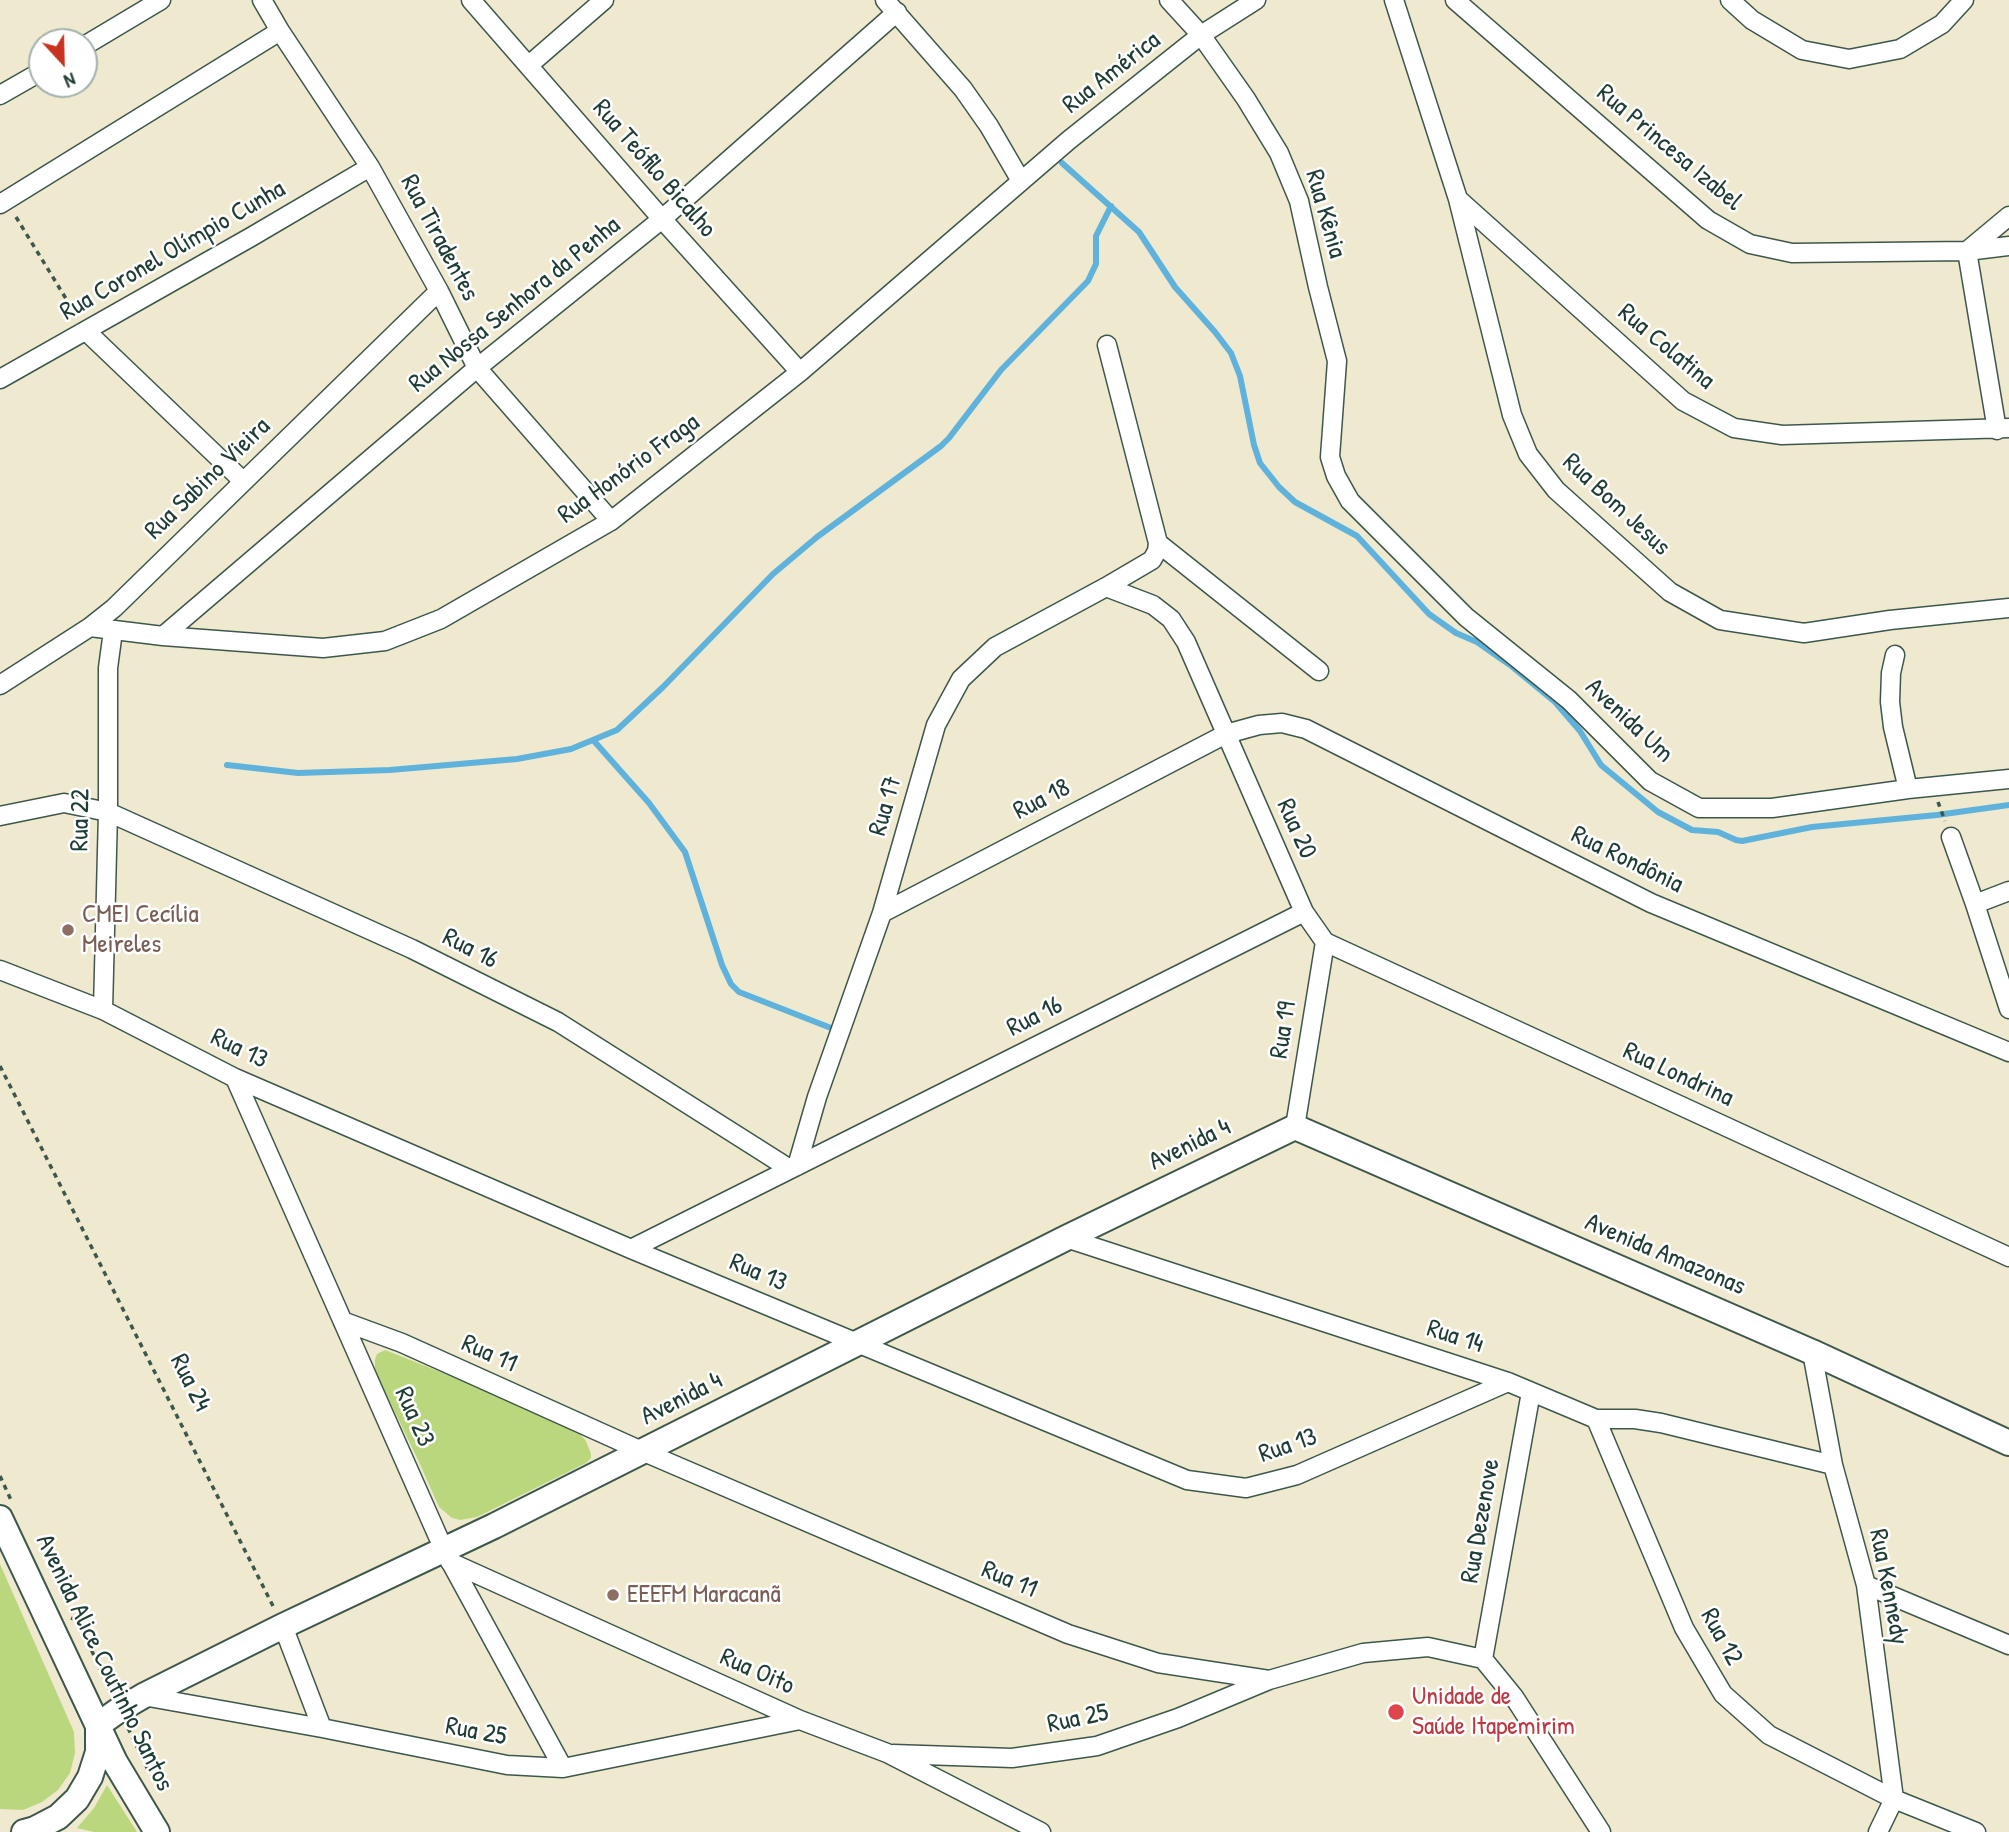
<!DOCTYPE html>
<meta charset="utf-8">
<style>
body{margin:0}
#map{position:relative;width:2009px;height:1832px;overflow:hidden;background:#eee9cf;font-family:"Patrick Hand",sans-serif}
canvas{display:block}
.north{position:absolute;left:28px;top:28px;width:70px;height:70px;box-sizing:border-box;background:#fff;border:2px solid #a5b1ae;border-radius:50%;rotate:158deg;font-size:19px;font-weight:700;line-height:28px;text-align:center;color:#1f3d34}
.north::after{content:'';display:block;margin:auto;width:24px;height:32px;background:#c8321e;clip-path:polygon(50% 0,100% 100%,50% 72%,0 100%)}
</style>
<div id="map">
<canvas width="2009" height="1832"></canvas>
<div class="north">N</div>
</div>
<script>
const ctx = document.querySelector('canvas').getContext('2d');
ctx.lineJoin = 'round';
function fill(path, color) { ctx.fillStyle = color; ctx.fill(path, 'evenodd'); }
const shape = rows => new Path2D(rows.map(r => 'M' + r).join(''));
function stroke(path, color, width, dash) { ctx.strokeStyle = color; ctx.lineWidth = width; ctx.lineCap = dash ? 'butt' : 'round'; ctx.setLineDash(dash || []); ctx.stroke(path); }
function label(font, color, halo, rows, align = 'center') {
  ctx.font = font + ' "Patrick Hand",sans-serif'; ctx.lineWidth = 5; ctx.setLineDash([]); ctx.textBaseline = 'middle'; ctx.strokeStyle = halo; ctx.fillStyle = color; for (const [text, x, y, turn = 0] of rows) {
    ctx.save(); ctx.translate(x, y); ctx.rotate((+turn || 0) * Math.PI / 180); ctx.textAlign = isNaN(turn) ? turn : align; if (halo) ctx.strokeText(text, 0, 0); ctx.fillText(text, 0, 0); ctx.restore();
  }
}
const green = shape([
 [385,1350,486,1390,577,1431,586,1441,591,1454,591,1458,586,1463,477,1517,460,1520,452,1518,439,1507,419,1462,375,1371,375,1359,377,1354],
 [0,1564,74,1732,75,1753,70,1773,58,1790,42,1802,23,1810,0,1809],
 [107,1785,137,1832,94,1832,77,1828,94,1808]
]);
const stream = shape([
 [1062,163,1139,232,1175,287,1215,332,1231,353,1240,376,1254,445,1260,463,1279,487,1295,502,1357,536,1429,614,1456,633,1477,642,1510,665,1555,702,1580,731,1601,765,1658,812,1692,830,1718,832,1736,840,1742,841,1812,827,1937,815,2009,805],
 [594,741,649,803,685,852,722,965,731,984,739,992,831,1028],
 [227,765,298,773,390,770,517,759,571,749,617,730,663,687,773,574,817,537,941,446,949,438,1001,370,1088,281,1096,264,1096,236,1111,206]
]);
const path = shape([
 [16,217,76,315],
 [1938,802,1945,821],
 [0,1066,274,1608],
 [0,1476,11,1500],
 [71,1618,78,1621,110,1690],
 [128,1728,149,1772]
]);
const street = shape([
 [262,0,280,31,370,167,439,291,477,368,611,521],
 [471,0,662,219,800,372],
 [885,0,963,89,989,126,1021,181],
 [1169,0,1201,35,1246,99,1279,153,1299,201,1318,287,1337,361,1330,457,1336,476,1350,501,1466,617,1569,700,1650,781,1699,808,1772,808,1908,789,2009,779],
 [1394,0,1458,199,1512,415,1528,454,1556,490,1670,592,1720,620,1804,633,1890,620,2009,608],
 [1455,0,1708,220,1750,244,1792,253,1967,251,2009,246],
 [1730,0,1752,20,1802,50,1849,59,1900,49,1942,24,1964,0],
 [84,46,161,0],
 [529,65,604,0],
 [0,95,42,71],
 [1458,199,1683,401,1734,428,1782,435,2009,428],
 [0,204,280,31],
 [1967,251,1997,430],
 [1967,251,2009,216],
 [86,331,243,481],
 [0,379,251,237,370,167],
 [1158,543,1319,671],
 [1106,587,1153,605,1171,619,1186,642,1304,912,1325,942,2009,1257],
 [90,627,163,636,323,648,385,641,441,619,611,521,800,372,1069,140,1201,35,1256,0],
 [163,636,477,368,662,219,897,12],
 [1895,655,1891,673,1890,702,1893,727,1908,789],
 [0,685,90,627,114,608,439,291],
 [0,816,64,803,108,812,412,949,558,1022,790,1169],
 [1951,837,1975,904,2009,1009],
 [1975,904,2009,891],
 [882,913,1226,734,1259,725,1282,723,1306,729,1651,903,2009,1052],
 [0,970,103,1010,235,1078,631,1249,1187,1480,1246,1488,1297,1475,1508,1382],
 [103,1010,108,812,108,668,113,631],
 [235,1078,444,1550,563,1768],
 [1295,1127,1325,942],
 [797,1166,817,1097,882,913,936,725,961,679,995,647,1106,587,1152,560,1157,551,1158,543,1107,345],
 [1066,1238,1508,1382,1596,1419,1635,1419,1661,1423,1833,1465],
 [631,1249,1304,912],
 [345,1322,402,1343,644,1452,1068,1634,1158,1663,1269,1680,1363,1653,1428,1647,1483,1659,1514,1697,1601,1832],
 [1812,1352,1833,1465,1866,1585,1894,1799,1878,1832],
 [1596,1419,1684,1628,1723,1694,1769,1735,1894,1799,1976,1832],
 [450,1562,800,1720,887,1753,1041,1832],
 [1866,1585,2009,1645],
 [283,1626,322,1728],
 [1483,1659,1531,1392],
 [143,1696,322,1728,507,1765,563,1768,800,1720],
 [893,1754,1012,1758,1097,1746,1178,1718,1269,1680]
]);
const secondary = shape([
 [0,1518,115,1762,157,1832],
 [98,1725,119,1710,143,1696,283,1626,494,1526,1066,1238,1295,1127,1812,1352,2009,1443],
 [24,1832,35,1829,58,1817,77,1799,90,1777,98,1752,98,1730]
]);
const markers = [
 [68,930,7,"#8d6e63"],
 [613,1595,7,"#8d6e63"],
 [1396,1712,9,"#e0444e"]
];
const streetNames = [
 ["Rua América",1112,73,-38],
 ["Rua Princesa Izabel",1669,148,40],
 ["Rua Teófilo Bicalho",654,169,49],
 ["Rua Kênia",1325,214,74],
 ["Rua Tiradentes",439,238,62],
 ["Rua Coronel Olímpio Cunha",173,251,-30],
 ["Rua Nossa Senhora da Penha",515,305,-39],
 ["Rua Colatina",1666,347,40],
 ["Rua Honório Fraga",629,469,-36],
 ["Rua Sabino Vieira",208,479,-44],
 ["Rua Bom Jesus",1616,505,43],
 ["Avenida Um",1629,721,43],
 ["Rua 18",1042,800,-27],
 ["Rua 17",886,806,-74],
 ["Rua 22",81,820,-89],
 ["Rua 20",1296,829,66],
 ["Rua Rondônia",1627,860,26],
 ["Rua 16",470,949,27],
 ["Rua 16",1035,1017,-27],
 ["Rua 19",1284,1030,-81],
 ["Rua 13",239,1049,26],
 ["Rua Londrina",1678,1075,25],
 ["Avenida 4",1190,1145,-26],
 ["Avenida Amazonas",1665,1255,23],
 ["Rua 13",758,1273,23],
 ["Rua 14",1455,1337,18],
 ["Rua 11",489,1354,24],
 ["Rua 24",190,1383,63],
 ["Avenida 4",682,1399,-27],
 ["Rua 23",414,1417,66],
 ["Rua 13",1288,1446,-19],
 ["Rua Dezenove",1481,1521,-80],
 ["Rua 11",1009,1580,23],
 ["Rua Kennedy",1888,1587,79],
 ["Rua 12",1721,1637,61],
 ["Avenida Alice Coutinho Santos",104,1663,64],
 ["Rua Oito",757,1672,24],
 ["Rua 25",1078,1719,-12],
 ["Rua 25",476,1732,11]
];
const educationNames = [
 ["CMEI Cecília",82,915],
 ["Meireles",82,945],
 ["EEEFM Maracanã",627,1595]
];
const healthNames = [
 ["Unidade de",1412,1697],
 ["Saúde Itapemirim",1412,1727]
];
fill(green, '#bbd77d');
stroke(stream, '#5fb2db', 6);
stroke(street, '#3e574b', 21);
stroke(secondary, '#3e574b', 28);
stroke(path, '#3e574b', 3.5, [5, 5]);
stroke(street, '#fff', 18);
stroke(secondary, '#fff', 24);
for (const [x, y, r, color] of markers) { const dot = new Path2D(); dot.arc(x, y, r, 0, 2 * Math.PI); ctx.fillStyle = color; ctx.fill(dot); stroke(dot, '#fff', 2.5); }
label('26px', '#1f3d34', '#fff', streetNames);
label('26px', '#785e54', '#fff', educationNames, 'left');
label('26px', '#be3a42', '#fff', healthNames, 'left');
</script>
